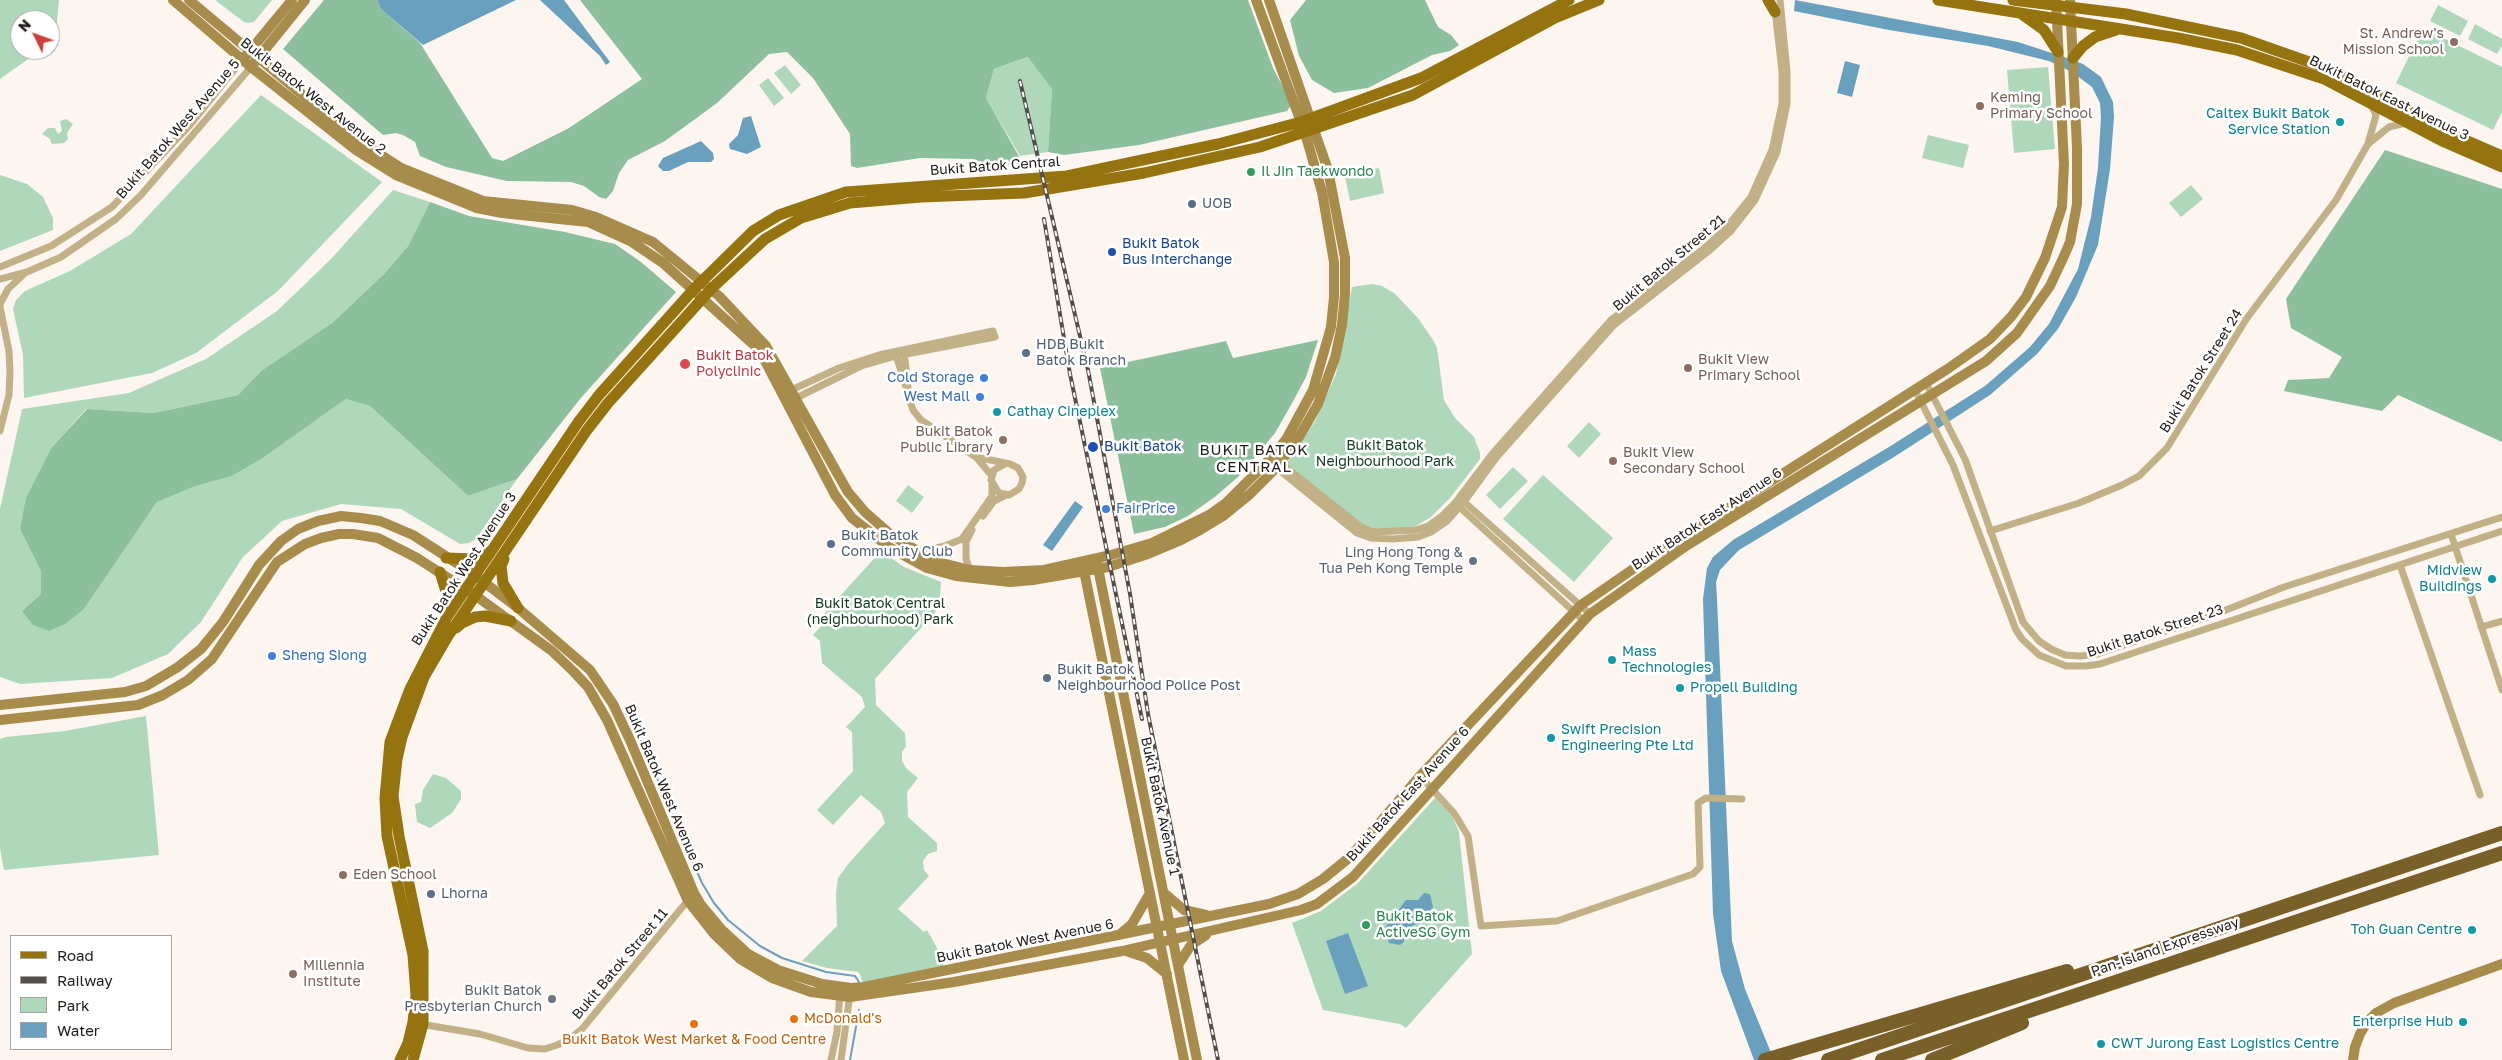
<!DOCTYPE html>
<style>
body{margin:0}
#map{position:relative;width:2502px;height:1060px;overflow:hidden;background:#fdf5f0;font-family:"Golos Text",sans-serif}
canvas{display:block}
.legend{position:absolute;left:10px;top:935px;width:162px;height:115px;box-sizing:border-box;background:#fff;border:1px solid #a6a4a3;margin:0;padding:6px 9px;list-style:none;font-size:15px;color:#211c19}
.legend li{display:flex;align-items:center;gap:10px;height:25px}
.legend b{width:25px;border:1px solid #a6a4a3}
.north{position:absolute;left:10px;top:10px;width:50px;height:50px;box-sizing:border-box;background:#fff;border:1px solid #a6a4a3;border-radius:50%;rotate:312deg;font-size:14px;font-weight:700;line-height:20px;text-align:center;color:#211c19}
.north::after{content:'';display:block;margin:auto;width:18px;height:22px;background:#cd3f38;clip-path:polygon(50% 0,100% 100%,50% 72%,0 100%)}
</style>
<div id="map">
<canvas width="2502" height="1060"></canvas>
<ul class="legend">
<li><b style="height:6px;background:#95730e"></b>Road</li>
<li><b style="height:6px;background:#544e4b"></b>Railway</li>
<li><b style="height:14px;background:#afd8bb"></b>Park</li>
<li><b style="height:14px;background:#68a0be"></b>Water</li>
</ul>
<div class="north">N</div>
</div>
<script>
const ctx = document.querySelector('canvas').getContext('2d');
ctx.lineJoin = 'round';
function fill(path, color) { ctx.fillStyle = color; ctx.fill(path, 'evenodd'); }
const shape = rows => new Path2D(rows.map(r => 'M' + r).join(''));
function stroke(path, color, width, dash) { ctx.strokeStyle = color; ctx.lineWidth = width; ctx.lineCap = dash ? 'butt' : 'round'; ctx.setLineDash(dash || []); ctx.stroke(path); }
function label(font, color, halo, rows, align = 'center') {
  ctx.font = font + ' "Golos Text",sans-serif'; ctx.lineWidth = 5; ctx.setLineDash([]); ctx.textBaseline = 'middle'; ctx.strokeStyle = halo; ctx.fillStyle = color; for (const [text, x, y, turn = 0] of rows) {
    ctx.save(); ctx.translate(x, y); ctx.rotate((+turn || 0) * Math.PI / 180); ctx.textAlign = isNaN(turn) ? turn : align; if (halo) ctx.strokeText(text, 0, 0); ctx.fillText(text, 0, 0); ctx.restore();
  }
}
const green = shape([
 [0,0,59,0,56,33,50,39,50,20,20,20,20,50,41,50,0,79],
 [215,0,272,0,254,22,248,23,244,22],
 [2438,5,2468,21,2460,36,2430,21],
 [2475,24,2502,39,2502,46,2497,54,2468,39],
 [2423,28,2502,67,2502,112,2493,130,2396,83],
 [1029,57,1052,89,1048,152,1020,156,986,98,994,69],
 [785,65,801,85,791,94,774,73],
 [2048,67,2055,149,2014,153,2007,70],
 [768,78,784,98,774,106,759,85],
 [261,95,382,182,278,291,196,353,152,373,24,398,23,355,13,309,16,300,25,291,70,271,131,234],
 [66,119,73,124,67,133,68,139,64,143,52,144,50,139,42,134,48,128,55,128,58,134,62,131,60,121],
 [1928,135,1969,145,1963,168,1922,158],
 [1379,168,1384,193,1350,201,1345,176],
 [0,175,27,184,43,197,53,218,53,230,0,251],
 [2191,185,2203,199,2181,217,2169,203],
 [393,190,430,202,408,246,384,274,332,323,261,371,238,395,154,413,86,409,52,447,20,529,41,571,41,594,22,611,84,609,157,502,196,486,232,476,260,460,346,399,370,406,468,496,517,479,476,539,469,543,460,544,401,509,341,504,282,521,243,557,201,622,168,654,112,678,20,684,0,677,0,509,22,409,129,393,206,359,277,311,331,259],
 [1372,284,1382,286,1394,293,1418,318,1433,340,1437,348,1444,400,1455,418,1474,437,1480,453,1480,459,1450,498,1431,517,1411,529,1361,530,1353,527,1346,524,1285,466,1315,421,1336,374,1352,287],
 [1589,422,1601,434,1579,458,1567,446],
 [1513,467,1528,481,1500,509,1486,495],
 [1543,475,1613,538,1574,582,1503,519],
 [908,485,924,497,912,513,896,501],
 [881,551,904,567,941,582,939,608,875,679,876,705,905,733,906,746,902,752,902,761,906,768,918,778,907,792,908,817,937,843,937,851,928,854,923,861,924,870,929,876,898,909,924,932,927,930,936,946,944,967,862,983,861,976,858,972,827,968,802,961,837,926,836,893,838,878,849,863,885,823,881,812,861,795,833,825,817,810,853,771,852,732,846,727,865,707,862,697,822,663,820,641,813,635,826,621,821,617],
 [146,716,159,855,4,870,0,848,0,739,6,737,65,731],
 [433,774,446,778,461,791,461,799,452,813,430,828,417,822,415,804,421,802,423,790],
 [1436,797,1452,816,1459,832,1472,954,1406,1028,1400,1024,1323,1010,1292,923,1321,911,1358,883]
]);
const forest = shape([
 [324,0,377,0,381,9,420,43,492,158,503,161,569,128,642,79,580,0,1248,0,1273,68,1292,104,1287,111,1139,145,1064,155,1048,152,1052,89,1028,57,994,69,986,98,1021,160,1011,164,993,166,973,159,920,158,857,168,851,166,850,134,813,78,787,52,769,54,717,103,698,117,665,141,628,160,619,173,613,191,606,199,599,197,584,186,571,182,507,181,446,167,420,156,415,142,403,135,396,133,383,135,283,49],
 [1306,0,1425,0,1438,27,1451,35,1459,45,1450,51,1432,55,1368,88,1334,93,1312,80,1299,56,1290,20],
 [2385,150,2502,189,2502,442,2398,395,2382,411,2284,391,2288,380,2329,378,2342,357,2291,328,2286,299],
 [430,202,469,216,565,232,615,244,641,262,676,292,580,399,517,479,468,496,370,406,346,399,260,460,232,476,196,486,157,502,84,609,65,624,49,631,33,625,22,611,41,594,41,571,20,529,26,498,52,447,87,409,154,413,238,395,261,371,332,323,384,274,408,246],
 [1318,340,1306,377,1291,405,1275,433,1239,476,1216,496,1188,516,1165,527,1134,534,1100,368,1226,341,1233,358]
]);
const water = shape([
 [377,0,516,0,423,45,381,9],
 [540,0,564,0,610,62,606,65,600,56],
 [1795,0,2018,42,2070,59,2083,64,2101,77,2113,102,2114,117,2110,169,2098,245,2076,297,2058,329,2037,354,1990,395,1894,457,1739,550,1720,570,1716,582,1717,599,1732,941,1745,989,1774,1060,1754,1060,1721,971,1713,914,1703,599,1707,568,1713,557,1733,540,1889,447,1985,386,2030,347,2049,324,2078,269,2091,217,2098,168,2101,117,2100,103,2092,87,2072,72,2049,61,1988,46,1889,30,1794,11],
 [1845,61,1860,65,1852,97,1837,93],
 [751,116,761,147,747,154,730,149,729,144,738,135,743,118],
 [701,141,713,153,714,159,711,162,688,162,669,171,663,171,658,166,663,158],
 [1075,501,1083,507,1052,551,1043,545],
 [1424,893,1430,894,1433,907,1418,924,1413,925,1404,934,1404,942,1400,945,1389,943,1384,929,1406,900,1418,900],
 [1348,933,1368,986,1345,994,1326,941]
]);
const stream = shape([
 [641,741,702,883,714,903,728,920,760,946,782,958,826,972,855,976,859,982],
 [850,1060,859,1010]
]);
const street = shape([
 [2368,144,2389,127,2406,123],
 [0,267,51,246,112,207,190,125,242,60],
 [0,279,27,272,61,257,116,219,141,195,251,67],
 [0,304,8,289,23,275],
 [0,307,9,351,10,372,9,395,0,431],
 [904,350,909,398,913,410,921,420,976,457,1010,464,1018,468,1023,477,1022,483,1019,489,1009,495,999,493,991,480,994,470,1005,464],
 [895,352,907,390],
 [1926,383,1965,459,2023,622,2039,641,2051,649,2065,655,2080,656,2097,654,2211,616,2284,587,2502,517],
 [1915,390,1953,465,2016,630,2022,639,2039,655,2066,666,2086,666,2100,664,2502,531],
 [787,392,839,368,879,355,993,331,995,337,896,356,861,366,792,400],
 [976,457,992,476],
 [1268,461,1357,533,1371,538,1393,539,1418,537,1431,532,1447,521,1464,502,1496,458,1614,325,1710,250,1730,232,1755,200,1777,152,1787,104,1787,71,1780,0],
 [1278,461,1361,527,1373,532,1416,530,1428,526,1442,516,1455,503,1492,454,1611,320,1707,246,1726,228,1751,197,1772,150,1782,104,1782,71,1775,10],
 [1461,499,1590,614],
 [1456,504,1583,620],
 [983,516,994,501,1006,495],
 [1990,531,2079,503,2122,485,2139,476,2167,448,2247,318,2336,200,2368,144,2376,115,2371,105],
 [2451,534,2502,690],
 [918,552,945,546,962,539,992,496,992,485],
 [2400,565,2480,795],
 [970,570,966,559,966,542,972,530],
 [2481,627,2502,621],
 [1420,776,1454,813,1468,836,1481,926,1557,921,1693,874,1700,867,1698,803,1706,798,1742,799],
 [420,1024,480,1034,528,1048,545,1049,557,1045,570,1039,582,1029,689,899],
 [831,1060,837,1032,840,993],
 [841,1060,850,994]
]);
const secondary = shape([
 [173,0,251,67,356,150,396,175,477,208,502,213,588,222,632,242,663,263,754,345,764,359,835,495,852,518,889,547,927,568,956,576,1010,582,1033,580,1108,567,1148,554,1179,541,1200,530,1223,516,1250,494,1276,468,1299,437,1318,404,1335,358,1342,325,1345,294,1345,258,1328,170,1269,0],
 [189,0,353,137,401,168,483,201,572,210,596,217,653,242,719,296,766,346,836,471,848,492,865,512,890,534,934,561,970,570,1003,572,1044,570,1111,555,1152,543,1209,515,1226,503,1273,456,1287,438,1313,390,1331,327,1334,297,1334,262,1322,192,1305,133,1256,0],
 [245,57,292,0],
 [254,63,305,0],
 [1097,563,1197,1060],
 [1083,566,1184,1060],
 [0,705,125,692,146,686,178,667,201,649,223,622,259,565,281,541,298,529,318,521,341,516,361,518,380,521,413,535,472,573,518,608,590,670,613,704,630,740,694,893,701,905,722,930,748,954,778,970,822,984,851,988,864,987,1269,904,1298,894,1323,879,1350,857,1420,776,1581,605,1636,567,1949,368,1990,339,2011,317,2026,297,2045,258,2062,207,2064,164,2056,0],
 [0,720,138,705,163,695,188,680,212,659,277,562,305,544,321,538,339,534,353,534,378,538,417,558,476,596,552,651,573,671,588,687,607,720,688,901,714,934,740,959,772,978,811,992,850,997,954,982,1122,951,1301,910,1317,904,1353,877,1590,614,1686,546,1986,361,2017,333,2050,286,2064,256,2070,242,2077,204,2077,148,2070,0],
 [1164,893,1184,910,1206,915],
 [1119,935,1132,924,1150,893],
 [1126,951,1147,958,1167,974],
 [1178,965,1191,945,1206,935],
 [2353,1060,2355,1047,2360,1034,2367,1022,2376,1013,2394,1003,2502,964]
]);
const primary = shape([
 [1768,0,1775,12],
 [1938,0,2178,38,2237,50,2324,79,2442,141,2502,167],
 [2013,0,2126,14,2241,38,2329,69,2449,133,2502,156],
 [2023,15,2044,30,2058,52],
 [2073,58,2083,46,2095,37,2116,30],
 [446,558,474,559,491,551],
 [504,559,501,566,503,583,518,608],
 [440,572,447,595,447,617],
 [456,628,462,623,475,617,485,616,511,621],
 [400,1060,408,1043,413,1022,416,995,413,955,387,836,385,798,390,742,410,689,447,617,579,421,599,395,694,289,753,231,779,215,846,192,1067,176,1218,144,1301,122,1421,78,1569,0],
 [413,1060,423,1024,423,951,399,836,393,796,397,759,402,737,424,677,448,636,587,430,608,403,711,289,765,239,801,218,850,203,921,197,1024,193,1144,173,1260,147,1413,95,1555,18,1599,0]
]);
const highway = shape([
 [1765,1060,2067,971],
 [1828,1060,2502,833],
 [1882,1060,2502,853],
 [1932,1060,2022,1023]
]);
const rail = shape([
 [1020,81,1088,370,1130,594,1148,714,1218,1060],
 [1044,219,1070,374,1142,719]
]);
const markers = [
 [2454,42,5,"#8d6e63"],
 [1980,106,5,"#8d6e63"],
 [2340,122,5,"#0f9aa8"],
 [1251,172,5,"#2e9e5b"],
 [1192,204,5,"#5c6f8a"],
 [1112,252,5,"#1a4fb4"],
 [1026,353,5,"#5c6f8a"],
 [685,364,6,"#e0444e"],
 [1688,368,5,"#8d6e63"],
 [984,378,5,"#3f7fe0"],
 [980,397,5,"#3f7fe0"],
 [997,412,5,"#0f9aa8"],
 [1003,440,5,"#8d6e63"],
 [1093,447,6,"#1a4fb4"],
 [1613,461,5,"#8d6e63"],
 [1106,509,5,"#3f7fe0"],
 [831,544,5,"#5c6f8a"],
 [1473,561,5,"#6b7280"],
 [2492,579,5,"#0f9aa8"],
 [272,656,5,"#3f7fe0"],
 [1612,660,5,"#0f9aa8"],
 [1047,678,5,"#5c6f8a"],
 [1680,688,5,"#0f9aa8"],
 [1551,738,5,"#0f9aa8"],
 [343,875,5,"#8d6e63"],
 [431,894,5,"#5c6f8a"],
 [1366,925,5,"#2e9e5b"],
 [2472,930,5,"#0f9aa8"],
 [293,974,5,"#8d6e63"],
 [552,999,5,"#6b7280"],
 [794,1019,5,"#e8710a"],
 [2463,1022,5,"#0f9aa8"],
 [694,1024,5,"#e8710a"],
 [2101,1044,5,"#0f9aa8"]
];
const educationNames = [
 ["St. Andrew's",2444,34,"right"],
 ["Mission School",2444,50,"right"],
 ["Keming",1990,98],
 ["Primary School",1990,114],
 ["Bukit View",1698,360],
 ["Primary School",1698,376],
 ["Bukit Batok",993,432,"right"],
 ["Public Library",993,448,"right"],
 ["Bukit View",1623,453],
 ["Secondary School",1623,469],
 ["Eden School",353,875],
 ["Millennia",303,966],
 ["Institute",303,982]
];
const streetNames = [
 ["Bukit Batok West Avenue 2",313,96,38],
 ["Bukit Batok East Avenue 3",2389,98,26],
 ["Bukit Batok West Avenue 5",178,129,-49],
 ["Bukit Batok Central",995,166,-4],
 ["Bukit Batok Street 21",1669,263,-40],
 ["Bukit Batok Street 24",2201,371,-58],
 ["Bukit Batok East Avenue 6",1707,519,-33],
 ["Bukit Batok West Avenue 3",464,569,-57],
 ["Bukit Batok Street 23",2155,631,-18],
 ["Bukit Batok West Avenue 6",664,788,67],
 ["Bukit Batok East Avenue 6",1408,794,-48],
 ["Bukit Batok Avenue 1",1160,806,78],
 ["Bukit Batok West Avenue 6",1025,941,-11],
 ["Pan-Island Expressway",2165,947,-19],
 ["Bukit Batok Street 11",620,964,-50]
];
const cultureNames = [
 ["Caltex Bukit Batok",2330,114,"right"],
 ["Service Station",2330,130,"right"],
 ["Cathay Cineplex",1007,412],
 ["Midview",2482,571,"right"],
 ["Buildings",2482,587,"right"],
 ["Mass",1622,652],
 ["Technologies",1622,668],
 ["Propell Building",1690,688],
 ["Swift Precision",1561,730],
 ["Engineering Pte Ltd",1561,746],
 ["Toh Guan Centre",2462,930,"right"],
 ["Enterprise Hub",2453,1022,"right"],
 ["CWT Jurong East Logistics Centre",2111,1044]
];
const leisureNames = [
 ["Il Jin Taekwondo",1261,172],
 ["Bukit Batok",1376,917],
 ["ActiveSG Gym",1376,933]
];
const serviceNames = [
 ["UOB",1202,204],
 ["HDB Bukit",1036,345],
 ["Batok Branch",1036,361],
 ["Bukit Batok",841,536],
 ["Community Club",841,552],
 ["Bukit Batok",1057,670],
 ["Neighbourhood Police Post",1057,686],
 ["Lhorna",441,894]
];
const transitNames = [
 ["Bukit Batok",1122,244],
 ["Bus Interchange",1122,260],
 ["Bukit Batok",1104,447]
];
const healthNames = [
 ["Bukit Batok",696,356],
 ["Polyclinic",696,372]
];
const shopNames = [
 ["Cold Storage",974,378],
 ["West Mall",970,397],
 ["FairPrice",1116,509,"left"],
 ["Sheng Siong",282,656,"left"]
];
const parkNames = [
 ["Bukit Batok",1385,446],
 ["Neighbourhood Park",1385,462],
 ["Bukit Batok Central",880,604],
 ["(neighbourhood) Park",880,620]
];
const worshipNames = [
 ["Ling Hong Tong &",1463,553],
 ["Tua Peh Kong Temple",1463,569],
 ["Bukit Batok",542,991],
 ["Presbyterian Church",542,1007]
];
const foodNames = [
 ["McDonald's",804,1019],
 ["Bukit Batok West Market & Food Centre",694,1040,"center"]
];
const neighbourhoodNames = [
 ["BUKIT BATOK",1254,450],
 ["CENTRAL",1254,467]
];
fill(green, '#afd8bb');
fill(forest, '#8cbf9c');
fill(water, '#68a0be');
stroke(stream, '#68a0be', 2);
stroke(street, '#c2b086', 7);
stroke(secondary, '#a88c4b', 10);
stroke(primary, '#95730e', 11);
stroke(highway, '#786028', 14);
stroke(rail, '#544e4b', 4);
stroke(rail, '#fff', 2, [5.5]);
for (const [x, y, r, color] of markers) { const dot = new Path2D(); dot.arc(x, y, r, 0, 2 * Math.PI); ctx.fillStyle = color; ctx.fill(dot); stroke(dot, '#fff', 2); }
label('14px', '#785e54', '#fff', educationNames, 'left');
label('14px', '#211c19', '#fff', streetNames);
label('14px', '#0d838f', '#fff', cultureNames, 'left');
label('14px', '#27864d', '#fff', leisureNames, 'left');
label('14px', '#4e5e75', '#fff', serviceNames, 'left');
label('14px', '#164399', '#fff', transitNames, 'left');
label('14px', '#be3a42', '#fff', healthNames, 'left');
label('14px', '#366cbe', '#fff', shopNames, 'right');
label('14px', '#123a22', '#fff', parkNames);
label('14px', '#5b616d', '#fff', worshipNames, 'right');
label('14px', '#c56008', '#fff', foodNames, 'left');
ctx.letterSpacing = '1px';
label('15px', '#211c19', '#fff', neighbourhoodNames);
ctx.letterSpacing = '0px';
</script>
